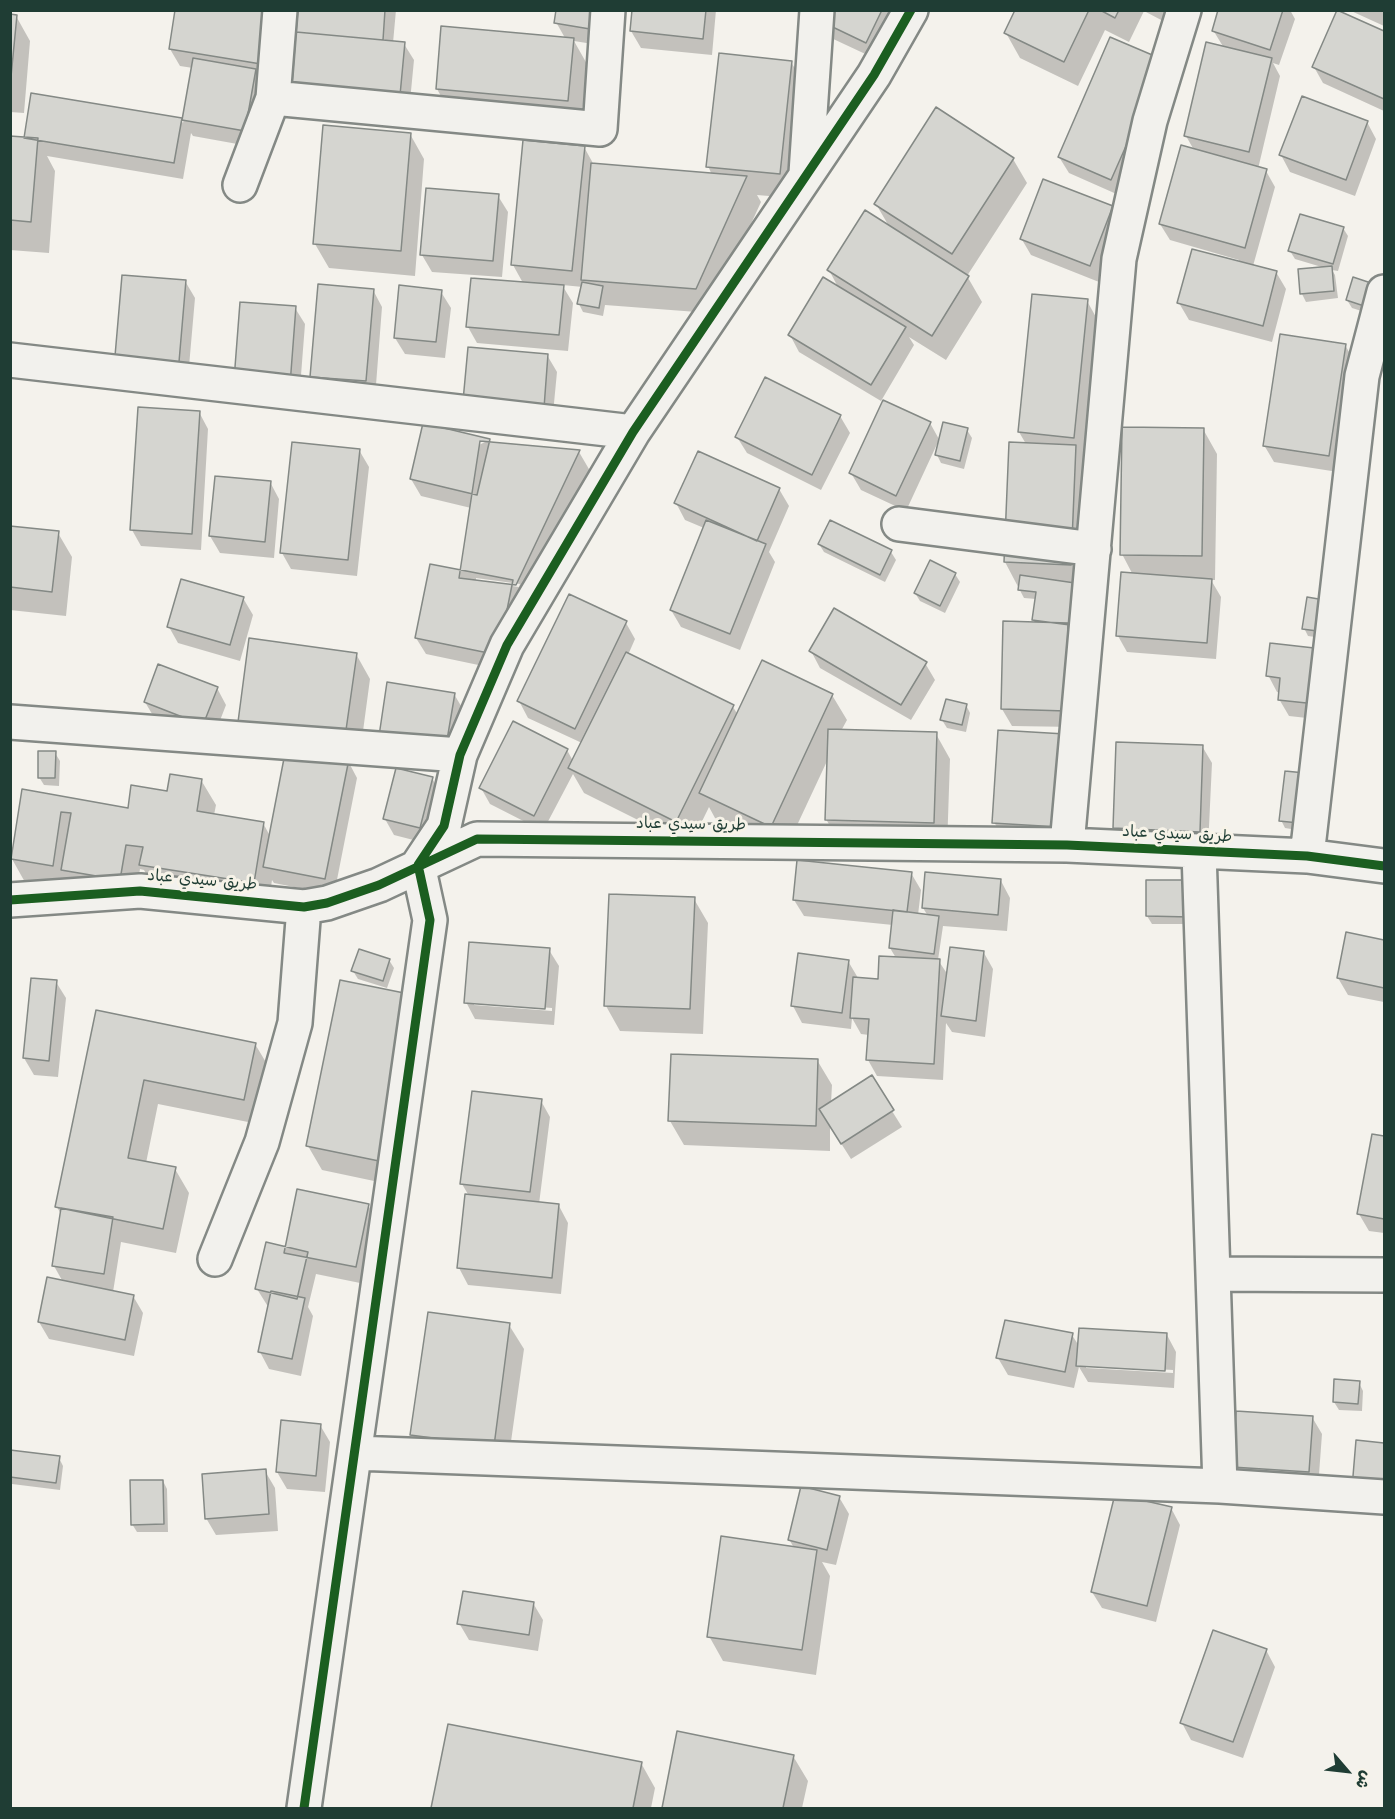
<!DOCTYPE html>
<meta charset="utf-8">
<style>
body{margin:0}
#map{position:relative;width:1395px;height:1819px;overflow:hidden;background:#f4f2ec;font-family:Kalam,"Playpen Sans Arabic",sans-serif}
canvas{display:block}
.frame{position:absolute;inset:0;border:12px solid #1f3d34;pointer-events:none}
.north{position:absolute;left:1317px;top:1741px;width:60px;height:60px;-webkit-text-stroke:4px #f7f3e8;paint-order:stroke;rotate:118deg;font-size:16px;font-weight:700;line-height:24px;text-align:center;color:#1f3d34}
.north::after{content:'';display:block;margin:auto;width:21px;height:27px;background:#1f3d34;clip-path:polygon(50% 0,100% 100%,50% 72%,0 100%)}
</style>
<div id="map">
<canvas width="1395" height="1819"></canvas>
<div class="frame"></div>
<div class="north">ش</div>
</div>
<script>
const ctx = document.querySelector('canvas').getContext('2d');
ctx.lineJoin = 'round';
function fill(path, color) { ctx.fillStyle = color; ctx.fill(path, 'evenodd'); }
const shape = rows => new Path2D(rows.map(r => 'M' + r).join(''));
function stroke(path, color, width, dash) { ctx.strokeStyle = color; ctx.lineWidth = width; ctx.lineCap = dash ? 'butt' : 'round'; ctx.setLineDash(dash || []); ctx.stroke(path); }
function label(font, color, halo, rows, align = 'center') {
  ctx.font = font + ' Kalam,"Playpen Sans Arabic",sans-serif'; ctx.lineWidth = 6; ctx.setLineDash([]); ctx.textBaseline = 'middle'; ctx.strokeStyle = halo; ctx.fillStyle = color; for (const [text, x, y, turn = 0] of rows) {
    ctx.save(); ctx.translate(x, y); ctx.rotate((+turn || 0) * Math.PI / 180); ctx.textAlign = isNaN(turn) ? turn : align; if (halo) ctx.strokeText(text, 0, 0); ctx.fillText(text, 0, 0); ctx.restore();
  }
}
const shadow = shape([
 [278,10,254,147,193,136,191,133,183,179,47,156,55,171,49,253,10,250,10,137,25,138,181,120,183,123,193,68,180,66,170,49],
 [300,10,396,10,393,43,404,44,414,60,408,122],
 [605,10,599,45,574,41,587,64,581,125,451,114,437,89,565,38,556,22],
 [633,10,716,10,712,55,641,48,631,31],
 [824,10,899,10,876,59,829,37],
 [1017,10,1170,10,1165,22,1144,11,1129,42,1105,30,1078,86,1020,58,1006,33],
 [1220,10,1290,10,1295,19,1279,65,1273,63,1280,76,1258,169,1266,171,1275,187,1253,266,1276,272,1286,289,1272,342,1189,320,1179,303,1238,263,1239,260,1170,240,1160,224,1194,150,1186,136,1224,48,1213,30],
 [1349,10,1384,10,1384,26],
 [1338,12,1384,33,1384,111,1323,83,1314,67],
 [10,16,16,16,30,41,24,113,10,112],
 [1163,61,1121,196,1069,173,1059,157],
 [791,62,806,87,793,198,757,195,761,202,710,313,605,305,603,316,583,312,579,304,583,287,562,285,573,303,568,351,477,343,468,327,523,283,513,265,584,147,594,165,712,175,708,166],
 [1367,122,1376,139,1355,196,1290,172,1281,155],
 [410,134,424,159,415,276,329,268,315,244],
 [1013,159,1027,183,967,276,982,302,946,360,909,337,914,345,881,401,799,352,790,335,839,289,829,270,890,228,876,204],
 [498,196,508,212,502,277,432,272,422,255],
 [1112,208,1121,224,1099,282,1031,255,1021,238],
 [1343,228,1348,236,1338,271,1332,270,1335,275,1338,298,1306,302,1302,294,1325,268,1295,259,1290,251],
 [1354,279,1374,315,1352,308,1347,300],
 [185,281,195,298,188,378,127,373],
 [373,290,382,307,375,398,321,393,311,376],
 [441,292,451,308,445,358,405,354,395,338],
 [1087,301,1101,326,1075,727,1012,726,1002,709,1004,623,1035,623,1033,620,1036,599,1024,598,1005,562,1026,444,1019,432],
 [295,308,305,324,299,401,245,397],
 [1345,345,1355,362,1338,472,1274,462,1264,445],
 [547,355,557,372,552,424,474,418],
 [199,412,208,429,201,550,141,546,132,530],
 [840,416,850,433,821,490,747,453,737,437],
 [930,423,940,441,967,430,972,438,964,469,941,463,937,455,938,442,906,511,861,490,851,473],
 [1203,429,1217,454,1215,580,1211,580,1221,597,1216,659,1127,652,1118,636,1133,575,1122,554],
 [489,440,491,443,579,452,593,476,507,671,426,654,416,638,461,571,471,508,421,496,411,479],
 [476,578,520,584,519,587,476,581],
 [359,450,369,467,357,576,291,569,282,553],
 [270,482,279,499,274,558,220,553,210,536],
 [779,489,789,506,769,552,775,562,740,650,681,627,671,610,704,528,685,520,676,503],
 [10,528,58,533,72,557,66,616,10,610],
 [819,544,891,552,896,560,885,582,824,552],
 [955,574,960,582,945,613,920,601,915,593],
 [243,598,253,615,240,661,178,643,169,627],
 [1308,599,1329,639,1308,636,1304,628],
 [626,623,635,639,628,655,733,707,738,715,832,695,847,720,841,731,936,734,950,759,947,848,840,844,826,819,828,759,785,851,715,818,709,807,690,846,584,793,573,774,543,831,490,804,481,788,567,750,573,761,582,743,528,718,519,701],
 [1271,645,1325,720,1289,716,1279,699,1280,693,1277,692,1268,675],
 [811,651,925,663,935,680,911,720,820,668],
 [356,654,370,679,359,761,347,759,357,778,334,895,274,883,272,880,268,907,155,890,144,870,140,869,134,904,77,894,68,879,66,890,26,884,12,859,23,791,129,809,201,780,216,805,214,815,263,823,270,836,287,751,253,746,239,722],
 [217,688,226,705,212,741,155,719,145,702],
 [454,694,464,711,455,762,390,752],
 [966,705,970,713,966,732,947,728,942,720],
 [1000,732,1068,843,1004,839,994,822],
 [1202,746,1212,763,1208,848,1124,845,1114,828],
 [55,753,60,761,59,786,44,785,39,777],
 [1287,773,1303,831,1285,828,1281,820],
 [432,778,441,795,429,844,394,835,385,819],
 [911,873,921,890,918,915,928,916,923,908,927,874,1001,881,1010,898,1007,931,943,926,938,960,948,975,984,953,993,969,985,1037,952,1032,946,1023,943,1080,877,1076,868,1060,869,1035,861,1034,852,1018,851,1029,802,1023,793,1006,848,961,858,978,879,980,896,958,890,948,893,925,804,916,794,900],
 [1148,881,1193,924,1152,924,1147,916],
 [694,899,708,923,703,1034,620,1031,606,1006],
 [1347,934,1384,941,1384,1002,1348,995,1338,978],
 [549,950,559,966,554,1025,475,1019,466,1002],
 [474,1002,552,1008,552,1011,474,1005],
 [389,960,394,968,387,988,358,979,353,971],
 [56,982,66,998,58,1077,34,1075,24,1058],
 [341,982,393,1185,322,1170,308,1146],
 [97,1011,255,1044,270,1069,258,1124,158,1104,146,1163,175,1169,189,1193,176,1253,121,1242,113,1292,133,1296,143,1313,134,1356,49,1339,39,1322,63,1282,54,1266,62,1216,57,1207],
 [817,1060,832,1085,831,1103,892,1111,902,1127,851,1159,830,1126,830,1151,684,1145,670,1121],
 [541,1101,550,1117,539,1204,559,1206,568,1223,561,1294,468,1285,459,1268,469,1196,462,1184],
 [1374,1136,1384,1138,1384,1233,1369,1231,1359,1214],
 [368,1205,378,1222,365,1284,316,1274,308,1307,313,1316,301,1376,269,1369,260,1352,269,1306,267,1305,257,1289,286,1248],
 [509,1325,524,1349,507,1470,426,1459,412,1434],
 [1072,1335,1079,1346,1167,1335,1176,1352,1174,1388,1088,1382,1079,1367,1074,1388,1008,1375,998,1358],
 [1086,1365,1173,1370,1173,1373,1086,1368],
 [1359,1383,1363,1391,1362,1411,1339,1410,1334,1402],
 [1312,1417,1322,1434,1318,1488,1244,1483,1234,1466],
 [320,1425,330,1442,325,1492,287,1489,277,1472],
 [1357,1442,1384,1444,1384,1506],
 [10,1455,59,1458,63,1466,60,1490,12,1484,10,1481],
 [265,1471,275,1488,278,1531,216,1535,206,1518],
 [163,1481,167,1489,168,1532,137,1532,132,1524],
 [839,1497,849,1514,836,1565,822,1562,830,1576,816,1675,723,1661,709,1636,794,1548,789,1539],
 [1171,1508,1180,1525,1156,1622,1102,1608,1092,1592],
 [533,1603,543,1620,538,1651,469,1640,459,1623],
 [1266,1650,1275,1667,1243,1758,1191,1740,1182,1723],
 [449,1725,641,1763,655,1788,651,1808,433,1808],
 [678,1733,793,1756,808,1781,802,1808,663,1808]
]);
const building = shape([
 [175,10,269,10,261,64,169,49,175,10],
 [298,10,385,10,383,40,296,32,298,10],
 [556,10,593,10,590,29,554,23,556,10],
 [632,10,706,10,703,39,630,31,632,10],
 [823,10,882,10,866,43,818,20,823,10],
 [1015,10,1089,10,1064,62,1004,33,1015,10],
 [1100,10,1119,10,1115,18,1100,10],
 [1218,10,1283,10,1270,50,1212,31,1218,10],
 [1337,10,1384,31,1384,99,1312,67,1337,10],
 [10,14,17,15,10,87,10,14],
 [441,26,574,38,568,101,436,89,441,26],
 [296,32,405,42,399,106,291,96,296,32],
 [1110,37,1164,60,1111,180,1058,157,1110,37],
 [1206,42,1272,58,1249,152,1184,136,1206,42],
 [719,53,792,61,780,174,706,167,719,53],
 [193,58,256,69,245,131,182,120,193,58],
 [31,93,182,118,174,163,24,138,31,93],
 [1302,96,1368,121,1346,180,1279,155,1302,96],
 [936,107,1014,158,952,254,874,204,936,107],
 [323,125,411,133,401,251,313,244,323,125],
 [10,136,38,138,31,222,10,220,10,136],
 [523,140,585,146,572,271,511,265,523,140],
 [1181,145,1267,169,1245,248,1159,224,1181,145],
 [591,163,747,176,696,289,581,280,591,163],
 [1043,179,1113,206,1090,266,1020,239,1043,179],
 [426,188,499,194,493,261,420,255,426,188],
 [865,210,969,276,932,336,827,270,865,210],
 [1300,214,1344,227,1333,264,1288,251,1300,214],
 [1192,249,1277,271,1263,326,1177,303,1192,249],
 [1332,266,1334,291,1300,294,1298,269,1332,266],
 [122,275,186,280,179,362,115,356,122,275],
 [823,277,906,327,871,385,788,335,823,277],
 [1353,277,1377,285,1370,308,1346,300,1353,277],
 [471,278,564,285,559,335,466,327,471,278],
 [582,282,603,286,599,308,577,304,582,282],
 [318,284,374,289,366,381,310,377,318,284],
 [399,285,442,290,436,342,394,338,399,285],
 [1032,294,1088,299,1074,438,1018,432,1032,294],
 [240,302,296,306,290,385,234,380,240,302],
 [1280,334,1346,344,1329,456,1263,446,1280,334],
 [468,347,548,354,544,408,463,401,468,347],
 [765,377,841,415,812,475,735,437,765,377],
 [883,400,931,422,896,496,849,473,883,400],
 [138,407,200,411,192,534,130,530,138,407],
 [943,422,968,428,960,461,935,455,943,422],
 [423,423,490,439,477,495,410,479,423,423],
 [1122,427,1204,428,1202,556,1120,555,1122,427],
 [480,441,580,450,516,585,459,578,480,441],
 [292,442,360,449,348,560,280,553,292,442],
 [1009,442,1076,445,1071,565,1004,562,1009,442],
 [698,451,780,488,757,541,674,503,698,451],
 [215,476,271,481,265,542,209,536,215,476],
 [706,520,766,544,730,634,670,610,706,520],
 [830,520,892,550,880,575,818,544,830,520],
 [10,526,59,531,52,592,10,587,10,526],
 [930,560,956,573,940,606,914,593,930,560],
 [430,564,513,580,498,655,415,638,430,564],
 [1121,572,1212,579,1207,643,1116,636,1121,572],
 [1020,575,1075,583,1070,625,1032,620,1036,592,1018,590,1020,575],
 [181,579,244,597,230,645,167,627,181,579],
 [569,594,627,621,575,729,517,701,569,594],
 [1307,597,1330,601,1325,632,1302,629,1307,597],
 [834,608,927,662,901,705,809,651,834,608],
 [1003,621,1068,623,1066,711,1001,709,1003,621],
 [249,638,357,653,345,737,238,722,249,638],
 [1270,643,1323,649,1316,704,1278,700,1280,678,1266,676,1270,643],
 [626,652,734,705,676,822,568,768,626,652],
 [762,660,833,694,771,827,699,793,762,660],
 [158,664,218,687,203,725,144,702,158,664],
 [387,682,455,693,446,746,379,736,387,682],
 [946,699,967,704,962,725,940,720,946,699],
 [513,721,568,749,534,816,479,788,513,721],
 [828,729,937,732,934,823,825,820,828,729],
 [998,730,1065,734,1059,827,992,823,998,730],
 [1116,742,1203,745,1200,832,1113,828,1116,742],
 [286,748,349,759,325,879,263,867,286,748],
 [38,751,56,751,55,778,38,778,38,751],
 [396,768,433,777,420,828,383,819,396,768],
 [1285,771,1305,773,1299,823,1279,821,1285,771],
 [170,774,202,779,197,811,264,822,254,883,139,865,143,847,126,845,120,880,61,870,71,813,61,812,53,866,11,859,22,789,128,808,131,785,167,791,170,774],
 [797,860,912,872,907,912,793,900,797,860],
 [925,872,1001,879,998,915,922,908,925,872],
 [1146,880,1190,880,1190,917,1146,916,1146,880],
 [609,894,695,897,690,1009,604,1006,609,894],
 [893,910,939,916,934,954,889,948,893,910],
 [1346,932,1384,940,1384,988,1337,978,1346,932],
 [469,942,550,948,545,1009,464,1003,469,942],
 [950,947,984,951,976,1021,941,1016,950,947],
 [359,949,390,959,383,981,351,971,359,949],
 [798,953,849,960,842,1013,791,1006,798,953],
 [879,956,940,959,934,1064,866,1060,869,1019,850,1018,853,977,878,979,879,956],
 [31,978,57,980,49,1061,23,1058,31,978],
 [340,980,414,995,379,1161,306,1146,340,980],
 [96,1010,256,1043,244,1100,144,1080,128,1158,176,1167,163,1229,55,1207,96,1010],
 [671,1054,818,1059,816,1126,668,1121,671,1054],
 [872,1075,894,1110,841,1144,819,1109,872,1075],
 [472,1091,542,1099,530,1192,460,1184,472,1091],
 [1372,1134,1384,1136,1384,1219,1357,1214,1372,1134],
 [297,1189,369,1204,356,1267,284,1253,297,1189],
 [465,1194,559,1204,552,1278,457,1268,465,1194],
 [61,1208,113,1217,104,1274,52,1266,61,1208],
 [266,1242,308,1252,297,1299,255,1289,266,1242],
 [47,1277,134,1295,125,1340,38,1322,47,1277],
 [271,1291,305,1298,292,1359,258,1352,271,1291],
 [428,1312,510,1323,494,1446,410,1435,428,1312],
 [1005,1320,1073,1333,1065,1372,996,1358,1005,1320],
 [1079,1328,1167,1333,1165,1371,1076,1366,1079,1328],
 [1334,1379,1360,1381,1358,1404,1333,1402,1334,1379],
 [1236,1411,1313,1416,1309,1472,1232,1467,1236,1411],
 [281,1420,321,1424,316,1476,276,1472,281,1420],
 [1356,1440,1384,1443,1384,1490,1352,1488,1356,1440],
 [10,1450,60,1456,56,1483,10,1477,10,1450],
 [266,1469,269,1514,205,1519,202,1474,266,1469],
 [130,1480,163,1480,164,1524,131,1525,130,1480],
 [801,1486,840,1496,827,1550,788,1540,801,1486],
 [1115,1494,1172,1507,1147,1606,1091,1592,1115,1494],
 [721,1536,817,1550,802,1650,707,1637,721,1536],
 [463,1591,534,1602,529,1635,457,1624,463,1591],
 [1213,1630,1267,1649,1233,1742,1180,1723,1213,1630],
 [448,1724,642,1762,633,1808,431,1808,448,1724],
 [677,1731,794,1755,783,1808,662,1808,677,1731]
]);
const street = shape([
 [273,98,600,129,608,10],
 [806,173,817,10],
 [240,185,273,98,280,10],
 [10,360,633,432],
 [899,524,1094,549],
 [10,722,460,755],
 [1067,845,1119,259,1150,121,1184,10],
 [1199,852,1220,1486],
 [1307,856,1362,376,1384,292],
 [10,900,140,891,304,907,327,903,379,885,477,839,1067,845,1307,856,1384,866],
 [215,1259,262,1142,295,1023,304,907],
 [1213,1274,1384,1275],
 [355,1453,1220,1486,1384,1497],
 [304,1808,430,920,418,865,444,826,460,755,507,645,633,432,874,75,911,10]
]);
const cycleway = shape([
 [10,900,140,891,304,907,327,903,379,885,477,839,1067,845,1307,856,1384,866],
 [304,1808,430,920,418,865,444,826,460,755,507,645,633,432,874,75,911,10]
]);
const streetNames = [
 ["طريق سيدي عباد",691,826,1],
 ["طريق سيدي عباد",1177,836,3],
 ["طريق سيدي عباد",202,882,5]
];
fill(shadow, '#0003');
fill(building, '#d5d5d0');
stroke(building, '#848985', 1.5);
stroke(street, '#848985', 38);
stroke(street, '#f2f1ed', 33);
stroke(cycleway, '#1b5e20', 9);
label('16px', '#1f3d34', '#f7f3e8', streetNames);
</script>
